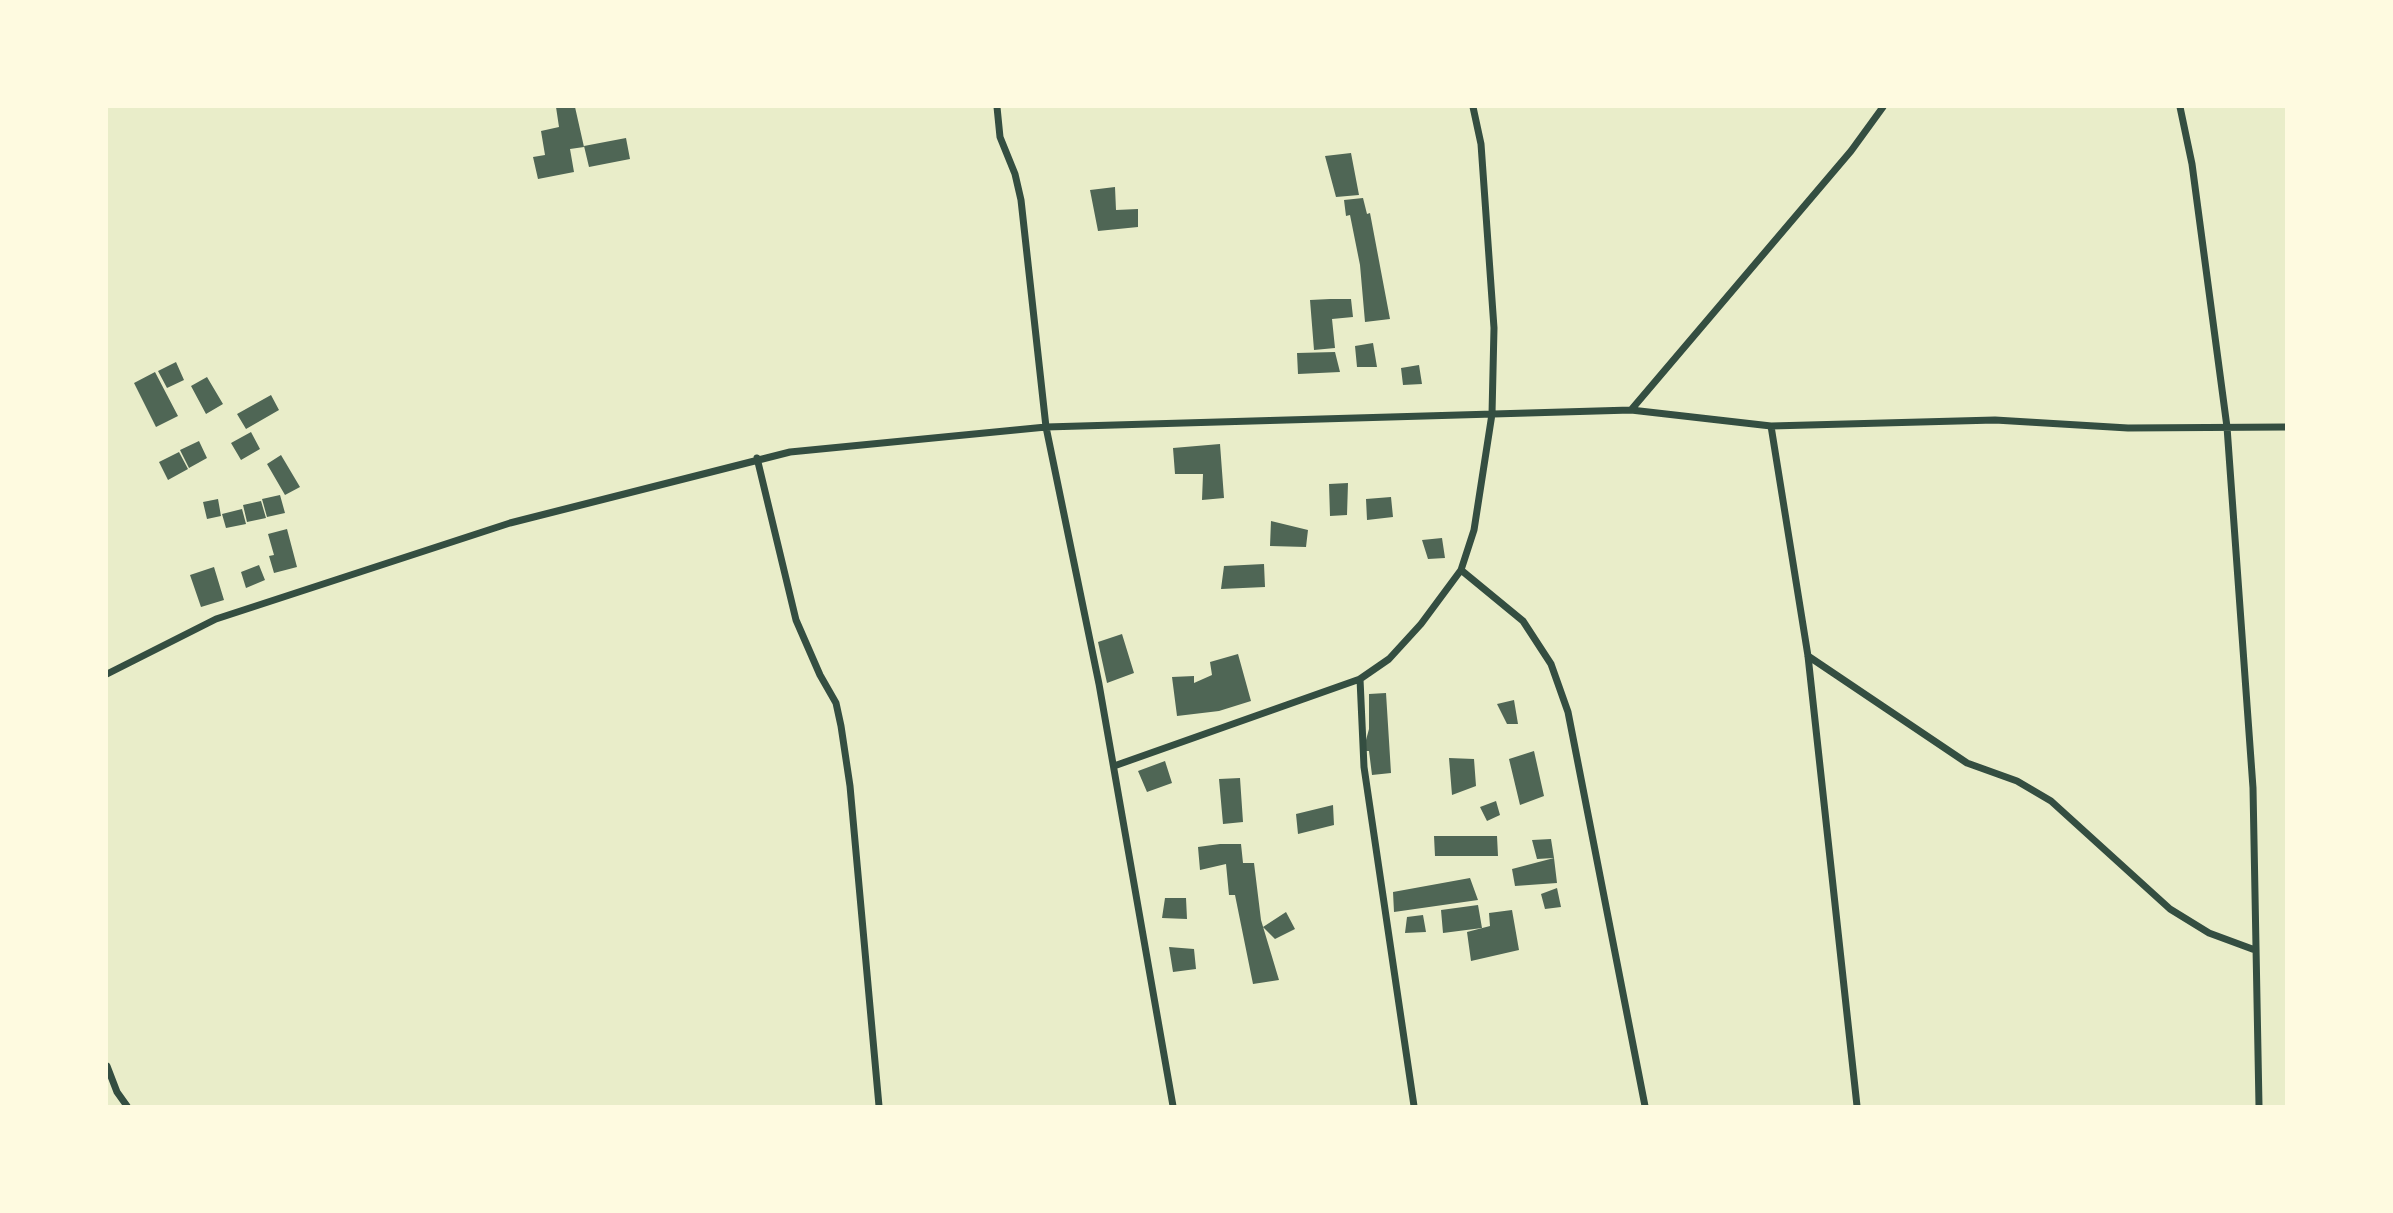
<!DOCTYPE html>
<style>
body{margin:0}
#map{position:relative;width:2393px;height:1213px;overflow:hidden;background:#e9edc9;font-family:Spectral,serif}
canvas{display:block}
.frame{position:absolute;inset:0;border:108px solid #fefae0;pointer-events:none}
</style>
<div id="map">
<canvas width="2393" height="1213"></canvas>
<div class="frame"></div>
</div>
<script>
const ctx = document.querySelector('canvas').getContext('2d');
ctx.lineJoin = 'round';
function fill(path, color) { ctx.fillStyle = color; ctx.fill(path, 'evenodd'); }
const shape = rows => new Path2D(rows.map(r => 'M' + r).join(''));
function stroke(path, color, width, dash) { ctx.strokeStyle = color; ctx.lineWidth = width; ctx.lineCap = dash ? 'butt' : 'round'; ctx.setLineDash(dash || []); ctx.stroke(path); }
const building = shape([
 [556,107,575,107,584,147,570,149,574,172,538,179,533,157,545,155,541,131,559,127],
 [626,138,630,159,589,167,584,146],
 [1351,153,1359,195,1336,197,1325,156],
 [1115,187,1116,210,1138,209,1138,227,1098,231,1090,190],
 [1363,198,1367,214,1370,213,1390,319,1365,322,1360,265,1350,215,1346,216,1344,200],
 [1330,299,1351,299,1353,317,1332,319,1335,348,1314,350,1310,300],
 [1373,343,1377,367,1357,367,1355,346],
 [1335,352,1340,372,1298,374,1297,353],
 [176,362,184,380,167,388,158,371],
 [1419,365,1422,384,1403,385,1401,368],
 [155,372,178,416,156,427,134,383],
 [207,377,223,404,206,414,191,386],
 [271,395,279,410,246,429,237,414],
 [251,432,260,449,241,460,231,443],
 [199,441,207,458,189,468,180,450],
 [1220,444,1224,498,1202,500,1203,474,1175,474,1173,448],
 [179,452,188,469,168,480,159,462],
 [281,455,300,487,285,495,267,464],
 [1348,483,1347,515,1330,516,1329,484],
 [280,495,285,513,267,517,262,499],
 [1391,497,1393,517,1367,520,1366,499],
 [218,499,221,516,207,519,203,502],
 [261,501,266,518,247,522,243,505],
 [242,509,246,524,226,528,222,514],
 [1271,521,1308,530,1306,547,1270,546],
 [287,529,297,567,274,573,269,556,274,555,268,534],
 [1442,538,1445,558,1428,559,1422,540],
 [1264,564,1265,587,1221,589,1224,566],
 [259,565,265,580,246,588,241,572],
 [214,567,224,600,201,607,190,575],
 [1122,634,1134,673,1107,683,1098,642],
 [1238,654,1251,701,1219,711,1177,716,1172,677,1194,676,1194,683,1212,675,1210,662],
 [1386,693,1391,773,1372,775,1369,751,1363,751,1369,729,1369,694],
 [1514,700,1518,724,1507,724,1497,704],
 [1534,751,1544,796,1520,805,1509,759],
 [1449,758,1474,759,1476,786,1452,795],
 [1165,761,1172,783,1147,792,1138,771],
 [1240,778,1243,822,1223,824,1219,779],
 [1496,801,1500,815,1487,821,1480,807],
 [1333,805,1334,825,1298,834,1296,814],
 [1434,836,1497,836,1498,856,1435,856],
 [1551,839,1554,858,1537,859,1532,840],
 [1220,844,1241,844,1243,863,1254,863,1261,920,1279,980,1253,984,1235,895,1229,895,1226,864,1200,870,1198,847],
 [1554,858,1557,883,1515,886,1512,869],
 [1470,878,1478,900,1394,912,1393,892],
 [1557,888,1561,907,1545,909,1541,894],
 [1165,898,1186,898,1187,919,1162,918],
 [1478,905,1482,928,1443,933,1441,910],
 [1512,910,1519,950,1471,961,1467,932,1490,926,1489,913],
 [1286,912,1295,929,1275,939,1263,927],
 [1423,915,1426,932,1405,933,1407,917],
 [1169,947,1194,949,1196,969,1173,972]
]);
const minor = shape([
 [997,107,1000,137,1015,174,1021,200,1046,427,1099,684,1173,1106],
 [2180,107,2192,164,2227,427,2253,788,2259,1106],
 [1631,410,1851,151,1883,107],
 [1771,426,1808,656,1857,1106],
 [757,458,796,620,820,675,836,703,841,726,850,786,879,1106],
 [1461,570,1523,621,1551,664,1568,712,1645,1106],
 [1808,656,1967,763,2017,781,2051,801,2170,909,2209,933,2255,950],
 [107,674,216,619,510,523,790,452,1046,427,1631,410,1771,426,1995,420,2128,428,2286,427],
 [1360,679,1364,767,1414,1106],
 [1114,766,1360,679,1389,659,1421,624,1461,570,1474,530,1492,414,1494,328,1481,144,1473,107],
 [107,1066,117,1092,127,1106]
]);
fill(building, '#4f6655');
stroke(minor, '#344e41', 7);
</script>
